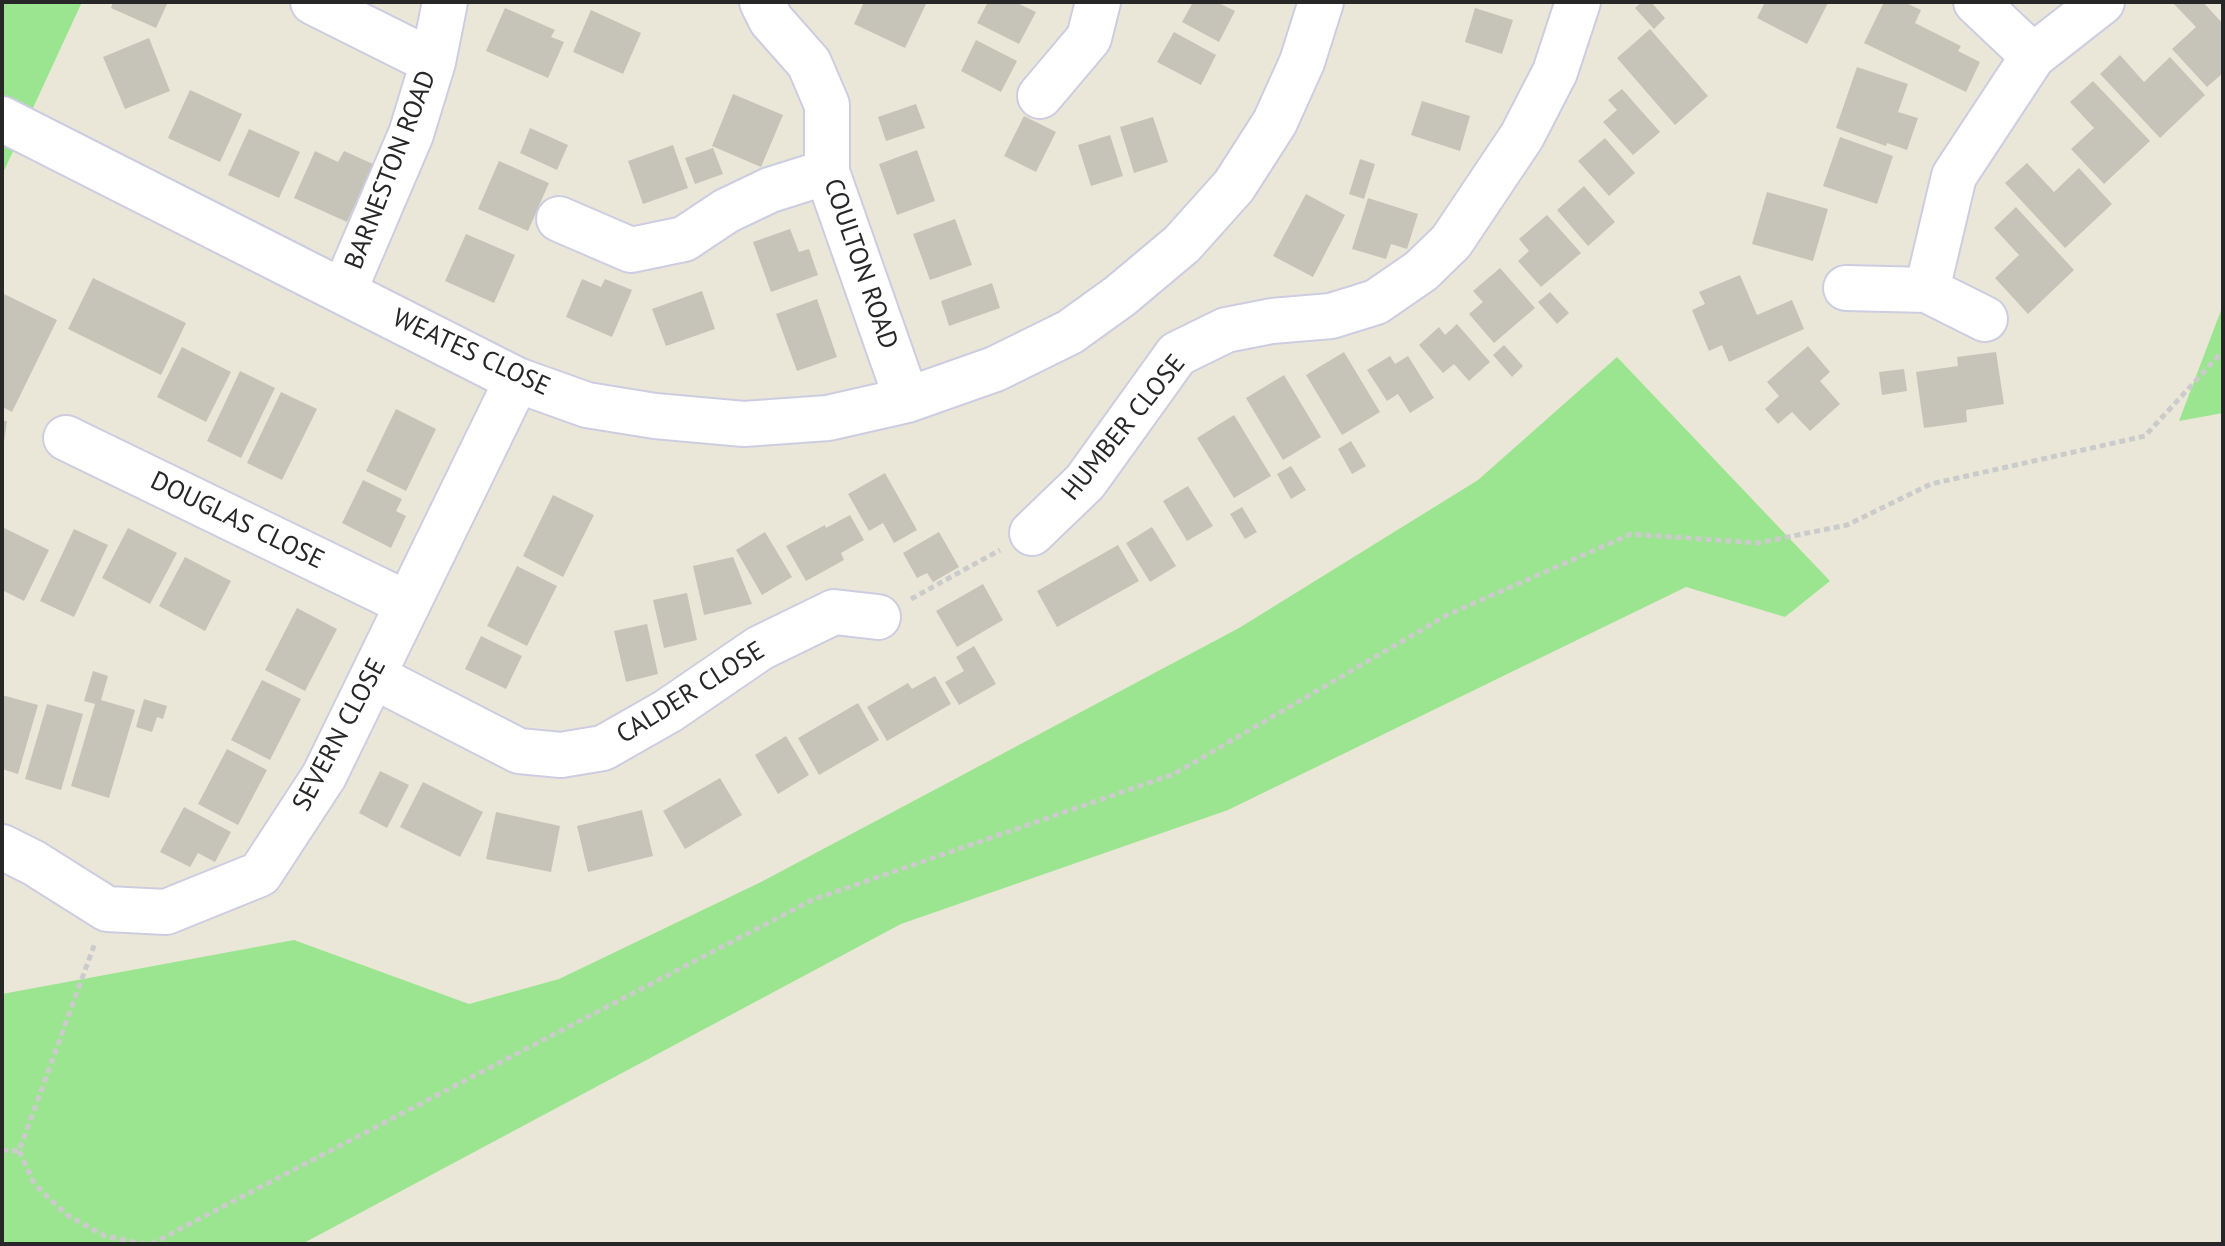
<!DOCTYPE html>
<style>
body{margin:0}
#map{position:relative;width:2225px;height:1246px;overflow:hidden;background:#ebe7d8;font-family:"PT Sans",sans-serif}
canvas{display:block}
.frame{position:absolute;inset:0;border:4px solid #272727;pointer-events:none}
</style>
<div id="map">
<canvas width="2225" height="1246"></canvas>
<div class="frame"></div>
</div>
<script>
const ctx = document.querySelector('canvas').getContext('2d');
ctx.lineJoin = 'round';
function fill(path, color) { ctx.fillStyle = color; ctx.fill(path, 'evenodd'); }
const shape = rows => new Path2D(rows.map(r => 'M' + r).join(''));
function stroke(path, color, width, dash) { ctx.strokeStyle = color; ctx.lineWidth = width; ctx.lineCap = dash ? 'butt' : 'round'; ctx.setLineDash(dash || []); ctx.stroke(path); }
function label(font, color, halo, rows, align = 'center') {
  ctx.font = font + ' "PT Sans",sans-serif'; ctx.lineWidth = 6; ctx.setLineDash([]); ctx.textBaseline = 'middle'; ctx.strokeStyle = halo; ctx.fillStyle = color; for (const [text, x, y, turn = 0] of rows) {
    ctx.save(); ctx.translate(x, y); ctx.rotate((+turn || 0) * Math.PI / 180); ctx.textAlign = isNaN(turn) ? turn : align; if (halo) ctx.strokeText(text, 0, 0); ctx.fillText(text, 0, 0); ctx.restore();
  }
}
const green = shape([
 [2,2,82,2,2,175],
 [2223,305,2223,413,2179,421],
 [1617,357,1830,581,1785,617,1686,587,1228,810,901,924,302,1244,2,1244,2,994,294,940,469,1004,559,979,761,882,1239,628,1478,480]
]);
const building = shape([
 [113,2,168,2,156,28,111,8],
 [864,2,927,2,905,48,854,24],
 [988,2,1015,2,1036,12,1019,44,977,23],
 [1193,2,1217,2,1235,11,1219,42,1182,22],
 [1642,2,1651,2,1665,18,1654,29,1635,8],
 [1765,2,1826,2,1828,3,1807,44,1757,18],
 [1884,2,1904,2,1921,10,1915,23,1961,46,1958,51,1980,62,1966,92,1864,43],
 [2172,2,2203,2,2223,24,2223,73,2207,87,2172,49,2196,27],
 [505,8,555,30,551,37,564,42,548,78,486,51],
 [1475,8,1513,20,1502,54,1465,42],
 [591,10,641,33,623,74,573,52],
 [1650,29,1708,96,1675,125,1617,58],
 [1174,32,1216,55,1201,85,1157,62],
 [149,38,170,91,125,109,103,57],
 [976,40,1017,61,1001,92,961,71],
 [2120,55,2144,82,2170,57,2205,95,2160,138,2100,74],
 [1857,67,1908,84,1898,112,1918,118,1907,150,1887,143,1886,146,1836,128],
 [2093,81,2150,141,2104,184,2071,149,2094,128,2070,102],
 [1622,89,1660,132,1633,155,1603,122,1617,110,1608,100],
 [190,90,242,114,220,162,168,138],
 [733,94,783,115,761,167,712,146],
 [1422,101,1470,116,1460,151,1411,135],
 [916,104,925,128,886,141,878,117],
 [1024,116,1056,132,1036,172,1004,156],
 [1153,117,1168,162,1134,173,1120,127],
 [530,128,568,145,557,170,520,153],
 [249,129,300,152,279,198,228,175],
 [1110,135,1123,176,1091,186,1078,145],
 [1840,137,1893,156,1877,204,1823,186],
 [1605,138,1635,173,1609,196,1578,161],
 [673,145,688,188,643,204,628,161],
 [713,148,723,174,695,184,685,158],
 [917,150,935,201,897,215,879,164],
 [315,151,338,162,344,151,373,164,347,222,294,198],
 [1360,159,1375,164,1364,199,1349,194],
 [499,161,549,183,528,231,478,209],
 [2027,163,2054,192,2079,168,2112,204,2065,248,2005,183],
 [1584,186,1615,222,1588,246,1557,210],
 [1767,192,1828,209,1813,261,1752,244],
 [1306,194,1345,215,1313,277,1273,256],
 [1368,198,1418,214,1407,249,1391,244,1386,259,1352,249],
 [2016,207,2074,270,2028,314,1995,278,2019,255,1994,228],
 [1547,215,1581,253,1541,287,1518,261,1529,251,1519,239],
 [955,219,972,265,930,280,913,234],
 [790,229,799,252,809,249,818,275,771,292,753,242],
 [466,234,515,255,494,303,445,281],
 [1500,268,1535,308,1494,343,1469,314,1483,302,1473,291],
 [1740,275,1757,315,1792,300,1804,329,1729,362,1722,345,1709,351,1692,310,1705,304,1699,292],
 [93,278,186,323,161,375,68,329],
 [582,279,601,287,605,279,632,290,612,337,566,317],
 [992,283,1000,308,949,326,941,301],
 [702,291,715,329,666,346,652,309],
 [1550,292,1569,313,1557,324,1538,302],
 [2,293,57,320,12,412,2,407],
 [817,299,837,357,797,371,776,314],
 [1457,324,1490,362,1469,381,1454,364,1443,373,1419,345,1439,327,1445,335],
 [1504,345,1523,366,1512,377,1493,355],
 [1808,346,1830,372,1820,381,1840,404,1810,431,1792,412,1778,424,1765,409,1779,396,1767,382],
 [182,347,231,372,206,422,157,397],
 [1344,352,1380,412,1342,435,1306,375],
 [1996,352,2004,404,1966,410,1967,422,1924,428,1916,372,1958,366,1957,357],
 [1390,356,1395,364,1408,356,1434,398,1410,413,1398,394,1387,401,1367,370],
 [1904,369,1907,391,1882,395,1879,372],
 [240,371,275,388,241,458,207,441],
 [1284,375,1321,437,1283,460,1246,398],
 [281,392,317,409,282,480,247,463],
 [396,409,436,429,406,491,366,471],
 [1234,415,1271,476,1234,498,1197,438],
 [2,421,7,421,4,442,2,442],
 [1351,441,1366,466,1352,474,1338,449],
 [1291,466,1306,490,1291,499,1277,474],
 [885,473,917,530,894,543,883,523,869,531,848,494],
 [363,480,402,499,396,511,406,516,391,548,342,523],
 [1188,486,1213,526,1187,541,1163,501],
 [553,495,594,515,563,577,523,556],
 [1242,507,1257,532,1245,539,1230,514],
 [850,515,864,540,841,553,844,560,806,581,786,546,825,525,826,528],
 [2,527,49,550,24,601,2,590],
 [1152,527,1176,566,1150,582,1126,543],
 [128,528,177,553,150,604,102,578],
 [74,529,108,545,74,617,40,601],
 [765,532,792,577,762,595,736,550],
 [939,532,959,567,933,582,927,573,917,578,903,553],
 [1118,545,1139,581,1057,627,1037,591],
 [185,557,231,581,205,631,159,606],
 [733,557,752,604,704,615,693,566],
 [517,566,557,586,527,646,487,626],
 [983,584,1003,620,957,647,936,611],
 [687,593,697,640,664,648,653,600],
 [297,608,337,629,305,691,265,670],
 [647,624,658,674,626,682,614,631],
 [481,636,522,656,506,689,465,669],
 [974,646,996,684,959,705,945,682,964,671,956,657],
 [93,671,108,676,101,700,135,710,109,798,71,786,95,704,84,701],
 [935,676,951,704,887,741,867,707,908,683,912,689],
 [262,680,301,699,270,760,231,740],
 [2,695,38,705,18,774,2,769],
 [144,699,167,706,163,719,157,717,152,732,136,727],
 [858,703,879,740,819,775,798,738],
 [47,704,83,714,61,790,25,779],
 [786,736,809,775,778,794,755,755],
 [227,749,267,770,238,825,198,804],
 [380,771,409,785,387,828,359,813],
 [720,778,742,815,685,849,663,811],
 [423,782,483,812,460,857,400,827],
 [184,807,231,832,215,862,198,853,190,867,160,852],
 [642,810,653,856,588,872,577,826],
 [496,812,560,826,551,872,486,859]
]);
const path = shape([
 [911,599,1000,550],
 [2,1150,19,1151,95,943],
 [19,1151,35,1185,67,1215,105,1236,144,1244],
 [151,1244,812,900,1174,774,1447,615,1631,534,1758,543,1847,525,1931,484,2145,436,2223,351]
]);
const minor = shape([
 [313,2,433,62],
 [762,2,771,20,809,63,827,105,827,172,907,400],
 [1976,2,2033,56],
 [1040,96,1089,38,1098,2],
 [2,119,517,380,587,405,655,416,744,424,828,418,907,400,995,369,1070,332,1120,296,1182,244,1234,186,1275,122,1302,62,1321,2],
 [559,219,631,250,684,239,726,211,770,190,827,172],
 [1846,288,1927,290,1954,176,2033,56,2102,2],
 [1927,290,1985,319],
 [344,291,411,134,433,62,445,2],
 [66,438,408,604],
 [1032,533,1085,482,1177,354,1226,330,1272,321,1331,316,1376,302,1421,271,1451,242,1522,136,1555,72,1578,2],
 [373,676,519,751,561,755,603,748,668,711,760,648,834,612,878,617],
 [2,847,34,863,107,909,166,912,260,874,324,776,517,380]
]);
const streetNames = [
 ["BARNESTON ROAD",391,170,-69],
 ["COULTON ROAD",860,264,71],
 ["WEATES CLOSE",471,353,25],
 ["HUMBER CLOSE",1124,428,-51],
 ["DOUGLAS CLOSE",237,521,26],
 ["CALDER CLOSE",691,693,-32],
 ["SEVERN CLOSE",340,735,-62]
];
fill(green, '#9ce590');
fill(building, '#c6c3b8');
stroke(minor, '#cdcde2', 48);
stroke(path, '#cbcbcb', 5, [6, 4]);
stroke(minor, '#fff', 44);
label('26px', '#272727', '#fff', streetNames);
</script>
